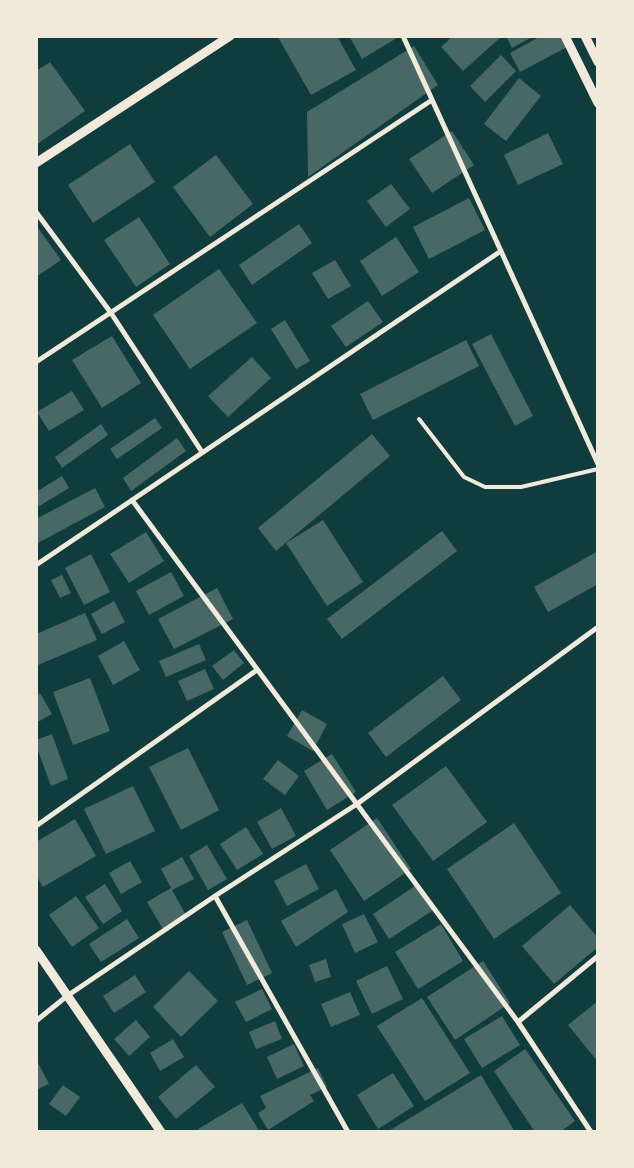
<!DOCTYPE html>
<style>
body{margin:0}
#map{position:relative;width:634px;height:1168px;overflow:hidden;background:#0f3d3e;font-family:Figtree,sans-serif}
canvas{display:block}
.frame{position:absolute;inset:0;border:38px solid #f1e9da;pointer-events:none}
</style>
<div id="map">
<canvas width="634" height="1168"></canvas>
<div class="frame"></div>
</div>
<script>
const ctx = document.querySelector('canvas').getContext('2d');
ctx.lineJoin = 'round';
function fill(path, color) { ctx.fillStyle = color; ctx.fill(path, 'evenodd'); }
const shape = rows => new Path2D(rows.map(r => 'M' + r).join(''));
function stroke(path, color, width, dash) { ctx.strokeStyle = color; ctx.lineWidth = width; ctx.lineCap = dash ? 'butt' : 'round'; ctx.setLineDash(dash || []); ctx.stroke(path); }
const building = shape([
 [280,36,337,36,356,70,311,95,278,37],
 [349,36,400,36,362,59],
 [453,36,502,36,463,71,441,47],
 [506,36,534,36,512,48],
 [541,36,561,36,567,47,520,72,510,53],
 [414,46,438,85,308,177,307,112],
 [501,55,516,71,485,102,470,86],
 [50,62,85,111,36,145,36,71],
 [519,78,541,96,506,141,484,124],
 [452,131,474,165,432,193,409,159],
 [548,133,563,164,518,185,504,155],
 [130,144,155,182,93,223,68,185],
 [216,155,253,204,210,237,173,187],
 [391,184,410,209,386,227,367,201],
 [469,198,485,230,429,259,413,227],
 [139,217,170,264,136,287,104,240],
 [299,224,312,243,252,285,239,265],
 [36,225,61,260,36,277],
 [396,237,419,272,382,296,360,261],
 [335,260,351,286,328,299,312,273],
 [219,269,257,323,190,369,153,315],
 [368,301,383,322,346,347,331,326],
 [285,320,310,361,296,369,271,329],
 [491,334,533,416,515,426,472,344],
 [112,336,141,383,102,408,72,360],
 [466,340,479,366,373,420,360,394],
 [252,357,271,378,228,417,208,396],
 [72,391,84,410,49,431,37,412],
 [155,418,162,428,117,459,110,449],
 [101,424,108,435,62,468,55,457],
 [372,434,390,456,276,551,258,528],
 [177,438,186,451,131,491,123,478],
 [62,476,69,488,36,508,36,492],
 [95,488,105,507,36,544,36,519],
 [323,520,363,582,327,606,286,543],
 [442,531,457,551,342,639,327,619],
 [146,532,164,561,129,583,110,554],
 [598,551,598,584,548,612,534,587],
 [91,554,110,592,84,605,65,568],
 [171,572,184,596,149,615,136,591],
 [62,575,71,593,60,598,51,580],
 [217,588,233,619,174,649,158,619],
 [114,601,125,622,102,634,91,614],
 [85,613,97,640,38,665,36,661,36,634],
 [124,641,140,670,113,685,98,656],
 [199,644,206,660,166,677,159,661],
 [234,650,244,663,223,680,212,666],
 [205,669,214,689,187,701,178,681],
 [443,676,461,700,386,757,368,733],
 [90,678,110,731,73,745,53,692],
 [40,693,52,714,36,723,36,696],
 [302,710,327,724,313,751,287,736],
 [52,734,68,779,51,786,36,745,36,740],
 [188,748,219,810,181,830,149,767],
 [332,754,356,792,327,810,304,771],
 [278,760,299,776,285,795,263,779],
 [446,766,487,822,433,861,392,805],
 [133,786,155,831,106,854,84,809],
 [281,808,296,836,272,849,257,822],
 [377,818,411,869,364,901,330,850],
 [75,819,96,856,43,887,36,875,36,842],
 [514,823,561,893,494,939,447,869],
 [246,827,263,854,237,870,220,844],
 [207,845,227,879,208,890,189,856],
 [182,857,194,879,172,890,187,917,164,931,147,902,171,888,161,869],
 [130,861,142,882,121,894,109,873],
 [306,864,319,889,287,906,274,881],
 [105,884,122,911,103,924,85,897],
 [418,884,435,909,389,939,373,914],
 [336,889,348,912,296,947,281,921],
 [76,896,99,928,72,947,49,915],
 [570,905,598,938,598,947,554,984,522,946],
 [364,914,378,942,355,953,342,924],
 [127,919,139,938,101,962,89,944],
 [247,920,272,973,247,985,222,932],
 [441,924,463,961,418,989,395,952],
 [326,959,331,977,315,982,309,965],
 [483,961,510,1003,455,1040,427,997],
 [387,966,403,999,372,1014,356,981],
 [189,971,218,1001,181,1037,153,1007],
 [135,975,146,992,114,1013,103,996],
 [262,989,272,1009,246,1022,235,1002],
 [350,992,360,1015,331,1027,321,1004],
 [422,998,470,1073,425,1101,377,1026],
 [598,1001,598,1062,568,1025],
 [502,1016,520,1045,482,1068,464,1039],
 [136,1020,150,1037,129,1056,114,1039],
 [275,1021,282,1039,256,1049,249,1032],
 [173,1039,184,1057,160,1071,150,1053],
 [294,1044,304,1066,277,1079,267,1057],
 [525,1049,575,1121,560,1132,535,1132,494,1071],
 [36,1059,49,1084,36,1090],
 [196,1065,215,1087,176,1119,158,1097],
 [318,1068,327,1087,310,1095,314,1101,268,1130,258,1113,266,1108,260,1096],
 [393,1073,414,1106,378,1129,357,1095],
 [481,1075,515,1132,387,1132],
 [63,1085,80,1097,66,1116,49,1104],
 [242,1103,260,1132,199,1132,198,1129]
]);
const service = shape([
 [419,419,464,477,485,487,521,487,598,469]
]);
const minor = shape([
 [403,36,598,464],
 [36,212,111,313,202,452],
 [36,362,432,100],
 [132,500,518,1022,591,1132],
 [36,565,501,251],
 [36,826,257,670],
 [215,896,348,1132],
 [36,1021,67,996,215,896,357,804,598,627],
 [518,1022,598,956]
]);
const tertiary = shape([
 [565,36,598,103],
 [585,36,598,62],
 [36,163,230,36],
 [36,950,161,1132]
]);
fill(building, '#486865');
stroke(service, '#f1e9da', 4);
stroke(minor, '#f1e9da', 5);
stroke(tertiary, '#f1e9da', 9);
</script>
